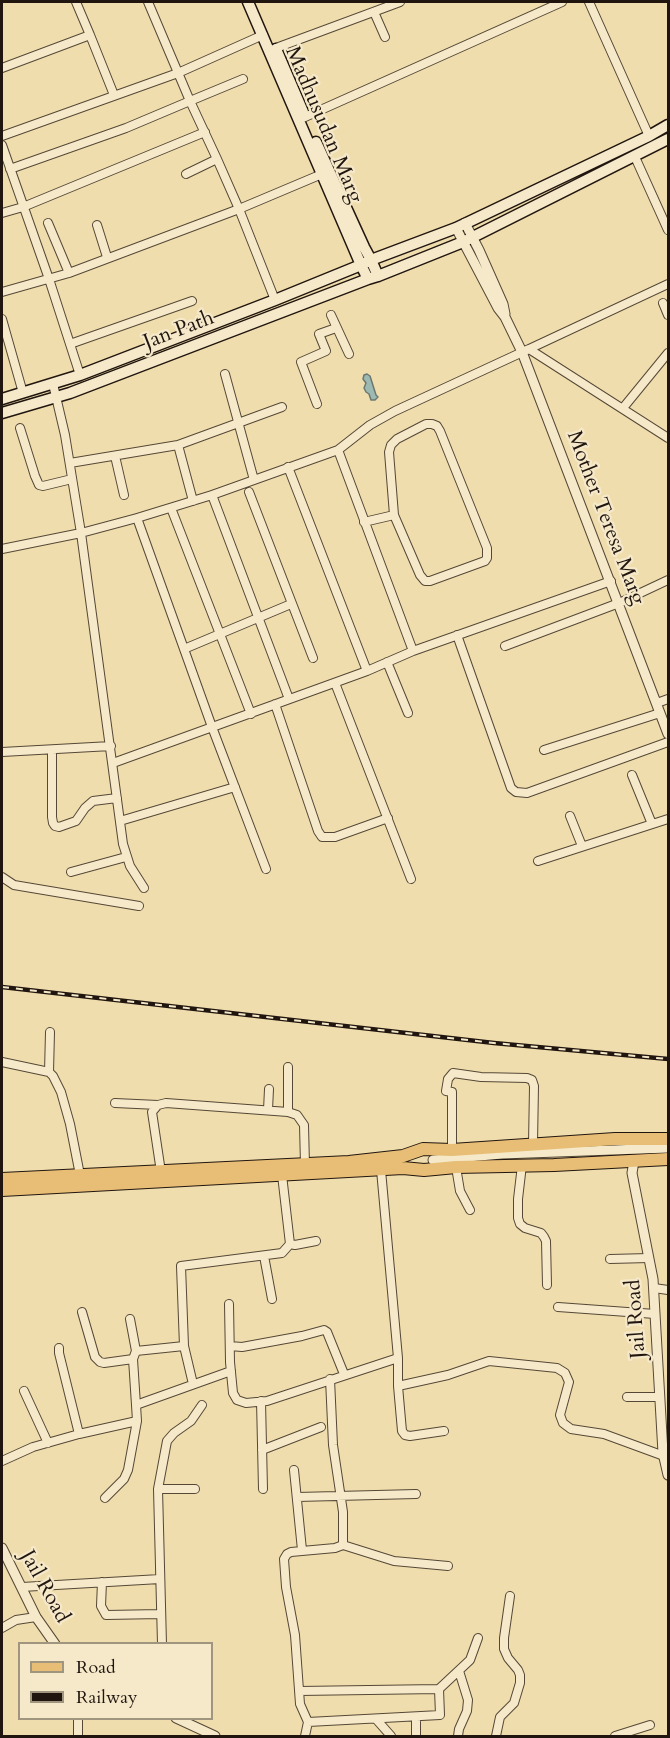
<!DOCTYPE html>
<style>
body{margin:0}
#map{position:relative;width:670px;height:1738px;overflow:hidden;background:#f0ddad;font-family:Cardo,serif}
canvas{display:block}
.frame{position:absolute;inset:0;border:3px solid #21160f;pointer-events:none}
.legend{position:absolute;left:18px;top:1642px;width:195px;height:78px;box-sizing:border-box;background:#f5e9ca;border:2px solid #a0957f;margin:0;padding:8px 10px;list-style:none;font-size:18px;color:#21160f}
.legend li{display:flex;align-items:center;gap:12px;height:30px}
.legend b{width:30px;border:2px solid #a0957f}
</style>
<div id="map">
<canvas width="670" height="1738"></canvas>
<div class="frame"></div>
<ul class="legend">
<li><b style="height:8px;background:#e8be76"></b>Road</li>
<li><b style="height:8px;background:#21160f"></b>Railway</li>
</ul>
</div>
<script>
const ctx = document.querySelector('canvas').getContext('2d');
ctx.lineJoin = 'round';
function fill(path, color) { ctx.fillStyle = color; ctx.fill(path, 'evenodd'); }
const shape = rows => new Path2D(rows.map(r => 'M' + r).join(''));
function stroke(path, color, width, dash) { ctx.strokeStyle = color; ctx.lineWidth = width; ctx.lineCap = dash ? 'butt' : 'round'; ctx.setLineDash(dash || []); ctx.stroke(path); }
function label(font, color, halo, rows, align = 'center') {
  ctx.font = font + ' Cardo,serif'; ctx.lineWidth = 4.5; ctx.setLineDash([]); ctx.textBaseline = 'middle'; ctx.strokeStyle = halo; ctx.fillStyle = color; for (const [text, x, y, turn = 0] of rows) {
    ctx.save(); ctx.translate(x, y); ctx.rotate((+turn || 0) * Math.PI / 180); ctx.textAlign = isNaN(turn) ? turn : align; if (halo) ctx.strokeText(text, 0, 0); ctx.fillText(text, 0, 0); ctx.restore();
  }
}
const water = shape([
 [367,374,370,376,376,395,378,397,375,400,371,400,369,394,366,392,364,388,366,383,363,379,364,375,367,374]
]);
const minor = shape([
 [76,2,90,35],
 [148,2,190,101,243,79],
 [589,2,649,136],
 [374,12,385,37],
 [276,48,400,2],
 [2,68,90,35,114,95],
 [305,117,562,2],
 [2,136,178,73,263,35],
 [2,145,49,279,80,375],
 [635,157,668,230],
 [10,169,126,128,190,101,217,159,239,209,275,300],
 [186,174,217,159],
 [2,213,23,207,205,132],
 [48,223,69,273],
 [97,225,107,257],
 [2,292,69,273,239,209,322,174],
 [663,303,668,315],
 [331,315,349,354],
 [2,319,23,393],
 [70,344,192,301],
 [529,349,668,284],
 [225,374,254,480],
 [53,384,65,435,81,533,123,844,130,866,144,888],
 [317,404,301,362,326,351,319,334,336,328],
 [623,408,668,353],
 [20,428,35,476,39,485,43,486,72,479],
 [178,445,193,501],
 [338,450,413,651],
 [115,456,124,495],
 [70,463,178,445,282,407],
 [288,467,367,671],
 [249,492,313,658],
 [212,495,289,699],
 [171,508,251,714],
 [137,518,212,727,266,869],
 [364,522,394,515,420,575,425,581,430,581,485,561,487,558,487,548,440,431,437,426,432,424,426,424,397,439,391,445,389,452,394,515],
 [2,549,81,533,137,518,212,495,338,450,370,425,395,411,529,349,668,438],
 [457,635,511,788,516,792,527,793,668,742],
 [505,646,619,603,668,580],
 [184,649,291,604],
 [387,662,408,713],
 [335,683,411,879],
 [657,703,668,699],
 [275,704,318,831,322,837,335,837,388,818],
 [52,750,52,817,53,823,55,826,59,827,76,821,85,808,93,801,117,798],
 [544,750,660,713],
 [2,752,111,746],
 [113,763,367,671,413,651,611,581],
 [632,775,652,824],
 [570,816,582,846],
 [120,821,235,787],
 [538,861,668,819],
 [71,872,126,857],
 [2,877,14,885,139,906],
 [2,1062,49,1072,53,1076,61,1092,70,1124,80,1175],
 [49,1072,50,1032],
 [115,1103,158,1105],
 [268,1110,269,1089],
 [288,1112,288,1067],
 [452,1150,452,1092,446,1091,448,1079,453,1073,481,1077,527,1078,532,1080,534,1086,533,1144],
 [522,1165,518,1199,518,1218,520,1224,525,1228,541,1233,544,1237,546,1241,547,1285],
 [456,1167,460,1191,470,1210],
 [161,1172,152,1112,158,1105,166,1103,288,1112,297,1115,304,1125,305,1165],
 [282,1175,290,1244,295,1245,316,1241],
 [264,1256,272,1299],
 [610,1259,649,1258],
 [654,1288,668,1290],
 [229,1304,230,1362,233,1393,237,1400,246,1403,267,1401,398,1358,381,1170],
 [558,1307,655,1314],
 [82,1312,95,1357,100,1362,104,1363,133,1359],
 [130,1319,136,1351],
 [230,1346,242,1347,302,1336,324,1330,327,1332,344,1374],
 [59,1348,59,1353,79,1434],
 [398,1358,398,1386,448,1375,489,1361,557,1368,565,1373,569,1382,560,1415,563,1423,571,1429,604,1434,664,1456],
 [193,1384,184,1346,181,1266,282,1253,290,1244],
 [398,1386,402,1431,405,1435,410,1436,444,1431],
 [24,1391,48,1443],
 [627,1397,660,1397],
 [261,1401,263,1489],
 [136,1405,133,1359,136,1351,184,1346],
 [262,1450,321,1427],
 [2,1461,33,1447,79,1434,137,1421,136,1405,231,1371],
 [294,1470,302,1550],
 [158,1489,167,1441,174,1433,191,1421,202,1405],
 [297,1497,416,1494],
 [105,1498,124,1479,128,1470,137,1421],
 [343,1545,394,1561,448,1566],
 [102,1582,101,1606,106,1615,161,1614],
 [22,1587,160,1579],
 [2,1628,16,1620,36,1617],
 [162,1644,158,1489,195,1489],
 [439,1689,470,1660,478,1638],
 [299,1691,439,1689,440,1715,308,1722],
 [78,1718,78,1736],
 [376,1719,391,1736],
 [305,1736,308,1722,300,1704,295,1635,286,1587,284,1559,287,1554,291,1552,335,1548,343,1545,343,1512,333,1445,330,1379],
 [416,1736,416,1717],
 [458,1736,459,1729,467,1711,468,1700,459,1671],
 [496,1736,500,1717,514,1703,520,1683,520,1675,518,1670,508,1658,504,1649,504,1638,510,1596],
 [615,1736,650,1725]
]);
const tertiary = shape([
 [465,223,479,250,503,304,505,314],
 [456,228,498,308,505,317,522,352,668,734],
 [433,1160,502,1154,668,1148],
 [634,1161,632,1173,653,1279,663,1453,668,1475],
 [2,1548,36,1617,55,1644],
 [176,1718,215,1736]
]);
const secondary = shape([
 [276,49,303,112],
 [316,142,364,247,371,260,378,276,368,279,361,265,371,260,456,228,649,136,668,125],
 [378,276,463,242,668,139],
 [2,399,80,375,275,300,361,265,248,2],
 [2,413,70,393,368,279]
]);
const primary = shape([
 [2,1179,349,1162,403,1156,423,1149,452,1150,615,1139,668,1139],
 [2,1190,403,1168,424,1170,456,1167,554,1165,668,1159]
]);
const rail = shape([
 [2,987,494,1043,668,1059]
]);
const streetNames = [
 ["Madhusudan Marg",323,125,67],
 ["Jan Path",179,331,-21],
 ["Mother Teresa Marg",605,518,69],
 ["Jail Road",637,1319,-94],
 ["Jail Road",44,1587,61]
];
fill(water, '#9cbab2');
stroke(water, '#6b7871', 1.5);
stroke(minor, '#554836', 10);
stroke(tertiary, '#554836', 11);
stroke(secondary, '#21160f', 13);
stroke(primary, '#21160f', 14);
stroke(minor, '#f5e9ca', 8);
stroke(tertiary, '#f5e9ca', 9);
stroke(secondary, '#f5e9ca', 10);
stroke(primary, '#e8be76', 12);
stroke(rail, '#21160f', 4.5);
stroke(rail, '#f5e9ca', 2, [7]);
label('21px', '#21160f', '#f5e9ca', streetNames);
</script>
